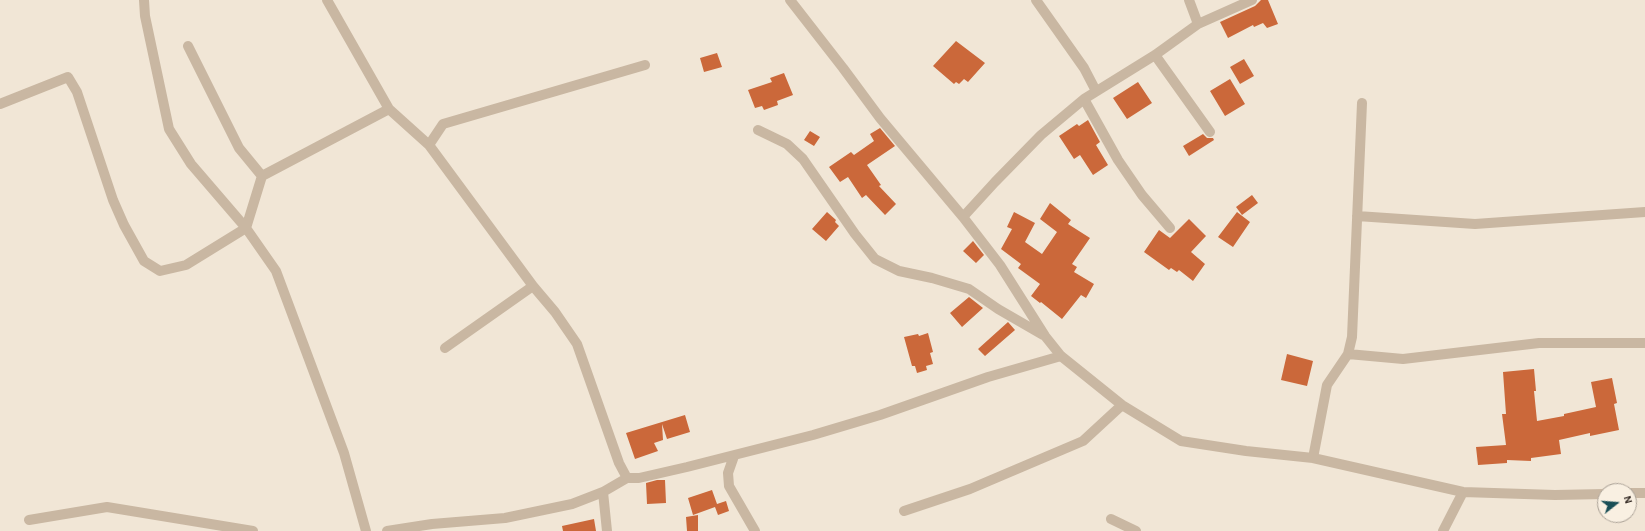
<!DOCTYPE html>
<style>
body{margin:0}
#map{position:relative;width:1645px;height:531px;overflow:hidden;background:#f1e6d6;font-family:"Alegreya Sans",sans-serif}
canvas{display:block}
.north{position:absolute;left:1597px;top:483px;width:40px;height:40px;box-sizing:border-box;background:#f9f0e2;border:1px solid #aaa196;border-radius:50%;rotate:73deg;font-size:11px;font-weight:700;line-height:16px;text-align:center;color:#342a24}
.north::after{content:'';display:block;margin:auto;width:14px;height:18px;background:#194e56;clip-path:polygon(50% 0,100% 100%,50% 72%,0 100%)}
</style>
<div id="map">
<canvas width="1645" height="531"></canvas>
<div class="north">N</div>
</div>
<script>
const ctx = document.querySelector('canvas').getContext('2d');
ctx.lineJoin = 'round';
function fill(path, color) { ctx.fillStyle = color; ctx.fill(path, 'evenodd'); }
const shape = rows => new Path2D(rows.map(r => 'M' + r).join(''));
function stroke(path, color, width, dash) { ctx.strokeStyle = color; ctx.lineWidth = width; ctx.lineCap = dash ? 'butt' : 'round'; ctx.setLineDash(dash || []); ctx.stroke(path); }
const building = shape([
 [1261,0,1268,0,1278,24,1267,28,1263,23,1254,27,1253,25,1228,38,1220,22,1255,6],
 [956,41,985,63,968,82,964,79,959,84,956,82,954,84,933,66],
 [717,53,722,67,704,72,700,58],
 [1244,59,1254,76,1240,84,1230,67],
 [784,73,793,95,777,101,778,105,764,110,762,106,755,108,748,90,772,82,770,78],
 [1230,79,1245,104,1225,116,1210,91],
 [1138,82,1152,103,1127,119,1113,98],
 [1088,120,1100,142,1096,145,1108,165,1093,175,1080,155,1074,159,1059,136,1077,124,1079,126],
 [880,128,895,146,867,165,881,185,879,186,896,204,885,215,866,195,862,198,848,177,840,182,829,167,851,152,854,155,874,141,870,134],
 [810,131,820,137,814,146,804,140],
 [1203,134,1207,138,1213,138,1214,140,1189,156,1183,146],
 [1252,195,1258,203,1242,215,1236,207],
 [1050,203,1071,220,1068,224,1090,238,1072,264,1077,267,1074,272,1094,284,1086,298,1081,295,1062,319,1041,302,1040,303,1031,296,1040,284,1018,268,1021,264,1001,249,1012,229,1007,227,1014,212,1035,223,1025,242,1042,254,1057,232,1040,219],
 [827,212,836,220,835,222,839,226,826,241,812,229],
 [1237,212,1250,222,1233,247,1218,237],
 [1189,219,1206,236,1191,252,1205,264,1193,281,1179,270,1177,272,1171,268,1169,270,1144,252,1159,230,1170,238],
 [973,241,984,255,976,263,963,251],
 [969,297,983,308,962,327,950,313],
 [1008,322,1015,330,985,356,978,349],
 [928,333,933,352,930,353,933,364,926,366,927,370,917,373,915,366,912,366,904,337,918,334,919,336],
 [1287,354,1313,361,1307,386,1281,380],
 [1534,369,1536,391,1534,391,1537,421,1564,416,1564,414,1596,407,1591,382,1612,378,1617,403,1614,404,1619,430,1590,436,1590,433,1559,440,1561,454,1531,458,1531,461,1507,460,1507,463,1478,465,1476,447,1506,445,1502,414,1506,414,1503,372],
 [685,415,690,432,667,439,662,424,663,440,654,443,658,451,635,459,626,433],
 [657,480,665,480,666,503,647,504,646,483],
 [712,490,717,504,726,501,729,511,718,515,715,507,693,515,688,498],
 [698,515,698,531,687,531,686,517],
 [594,519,596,531,563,531,562,526]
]);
const minor = shape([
 [144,0,145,16,169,129,191,164,246,228,276,271,344,453,366,531],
 [327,0,389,109,429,145,533,286,555,312,577,344,619,463,627,478],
 [790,0,843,68,880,118,963,217,1000,265,1045,336,1061,356,1122,405,1181,441,1246,451,1313,458,1463,492,1555,495,1605,494],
 [1036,0,1084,68,1096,91],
 [1189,0,1198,24],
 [188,46,239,148,262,176],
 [1155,55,1210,132],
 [1084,99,1118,160,1142,195,1170,228],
 [0,104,68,77,77,92,113,200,124,225,144,261,160,271,186,265,246,228,262,176,389,109],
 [758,130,787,144,803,159,855,234,875,259,899,271,932,278,969,289,998,309,1043,335],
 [429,145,443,124,645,65],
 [1357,216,1475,224,1645,212],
 [963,217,995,182,1041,135,1084,99,1155,55,1198,24,1252,0],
 [445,348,533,286],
 [1348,354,1403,359,1539,343,1645,343],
 [734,456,728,473,729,486,755,531],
 [1313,458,1327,385,1348,354,1352,337,1362,103],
 [603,492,607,531],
 [1629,493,1645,493],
 [904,511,970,489,1083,441,1122,405],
 [1111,519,1136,531],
 [29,520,107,507,253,531],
 [387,531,432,524,505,518,572,504,603,492,627,478,639,478,687,467,813,435,880,415,988,377,1061,356],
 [1443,531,1463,492]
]);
fill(building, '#cb683a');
stroke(minor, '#c9b7a2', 10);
</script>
